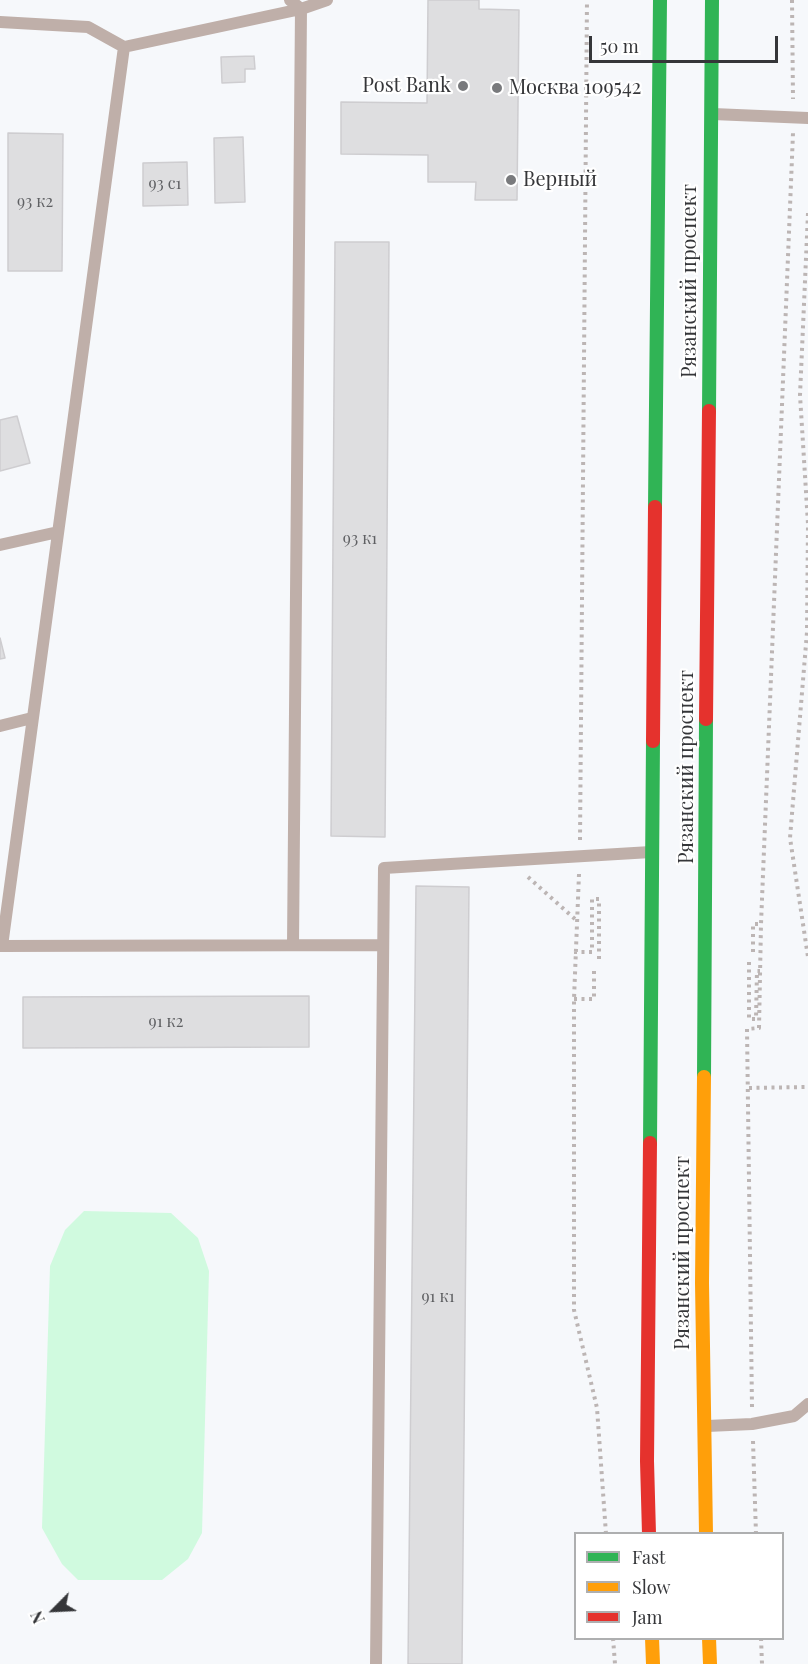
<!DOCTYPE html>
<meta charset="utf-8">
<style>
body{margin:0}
#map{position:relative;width:808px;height:1664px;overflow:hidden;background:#f6f8fb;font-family:"Playfair Display",serif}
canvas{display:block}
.legend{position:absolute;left:574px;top:1532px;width:210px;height:108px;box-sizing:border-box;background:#fff;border:2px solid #aeafb0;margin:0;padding:8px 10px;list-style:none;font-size:18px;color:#353639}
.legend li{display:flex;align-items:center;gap:12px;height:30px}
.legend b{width:30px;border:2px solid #aeafb0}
.north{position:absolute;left:24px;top:1580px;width:60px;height:60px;-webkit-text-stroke:4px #fff;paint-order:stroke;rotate:246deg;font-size:16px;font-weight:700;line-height:24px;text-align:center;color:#353639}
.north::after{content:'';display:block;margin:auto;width:21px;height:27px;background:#353639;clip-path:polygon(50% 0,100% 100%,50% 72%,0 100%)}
.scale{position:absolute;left:589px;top:36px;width:189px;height:27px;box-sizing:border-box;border:3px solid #353639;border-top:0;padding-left:8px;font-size:18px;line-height:21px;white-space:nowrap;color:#353639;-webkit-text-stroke:4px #fff;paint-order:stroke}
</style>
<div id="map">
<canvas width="808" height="1664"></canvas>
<ul class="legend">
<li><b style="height:8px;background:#30b455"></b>Fast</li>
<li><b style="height:8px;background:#ff9f0a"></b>Slow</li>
<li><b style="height:8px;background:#e5322d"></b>Jam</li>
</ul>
<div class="north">N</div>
<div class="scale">50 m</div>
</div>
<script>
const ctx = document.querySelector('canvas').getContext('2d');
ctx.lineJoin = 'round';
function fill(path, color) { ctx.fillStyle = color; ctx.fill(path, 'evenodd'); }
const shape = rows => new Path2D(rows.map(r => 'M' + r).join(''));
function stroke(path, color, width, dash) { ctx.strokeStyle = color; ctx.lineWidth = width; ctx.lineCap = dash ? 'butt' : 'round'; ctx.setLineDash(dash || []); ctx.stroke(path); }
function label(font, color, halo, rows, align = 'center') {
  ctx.font = font + ' "Playfair Display",serif'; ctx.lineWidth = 4.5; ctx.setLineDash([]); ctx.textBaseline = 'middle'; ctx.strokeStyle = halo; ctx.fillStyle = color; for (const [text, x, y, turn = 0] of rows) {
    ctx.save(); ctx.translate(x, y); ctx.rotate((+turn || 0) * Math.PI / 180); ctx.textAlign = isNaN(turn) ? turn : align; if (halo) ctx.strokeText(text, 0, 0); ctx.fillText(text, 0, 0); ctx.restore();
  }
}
const green = shape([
 [84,1211,171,1213,198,1238,209,1271,202,1533,188,1559,162,1580,78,1580,62,1564,42,1528,50,1266,65,1230]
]);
const building = shape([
 [428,0,479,0,479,9,519,10,517,200,475,200,476,182,428,182,428,155,341,154,341,102,427,103,428,0],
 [254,56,255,69,245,69,245,82,222,83,221,57,254,56],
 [8,133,63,134,62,271,8,271,8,133],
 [243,137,245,202,215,203,214,138,243,137],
 [187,162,188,205,143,206,143,163,187,162],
 [335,242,389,242,385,837,331,836,335,242],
 [17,416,30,463,0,471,0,420,17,416],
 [0,638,5,658,0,659,0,638],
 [416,886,469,887,462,1664,408,1664,416,886],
 [309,996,309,1047,23,1048,23,997,309,996]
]);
const path = shape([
 [792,0,793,99],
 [808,213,800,395,808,524,807,632,790,838,808,957],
 [580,840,587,0],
 [579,874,574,999,574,1310,597,1408,606,1534],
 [528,877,576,920],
 [574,952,592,952,592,899,599,899,599,959],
 [753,952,753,924,761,924],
 [749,962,749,1019,756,1019,757,971,760,971],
 [574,999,594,999,594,969],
 [749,1088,808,1087],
 [752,1407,747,1029,759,1028,761,924,793,133],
 [753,1441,756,1534],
 [613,1638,615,1664],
 [761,1638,762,1664]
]);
const lane = shape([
 [290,0,301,9,293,945],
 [0,22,88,27,124,47,2,946],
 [124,47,301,9,327,0],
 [713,114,808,118],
 [0,545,58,532],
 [0,726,32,718],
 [0,946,383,945],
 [707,1426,752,1424,794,1416,808,1404],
 [376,1664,384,868,651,852]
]);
const fast = shape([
 [709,411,712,0],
 [655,507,660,0],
 [704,1077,706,719],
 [650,1143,653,741]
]);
const slow = shape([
 [704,1077,702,1283,706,1534],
 [652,1638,653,1664],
 [709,1638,710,1664]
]);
const jam = shape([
 [706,719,709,411],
 [653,741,655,507],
 [649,1534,647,1461,650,1143]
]);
const markers = [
 [463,86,6,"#797a7d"],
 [497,88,6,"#797a7d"],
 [511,180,6,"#797a7d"]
];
const numberNames = [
 ["93 с1",165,184],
 ["93 к2",35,202],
 ["93 к1",360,539],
 ["91 к2",166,1022],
 ["91 к1",438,1297]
];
const poiNames = [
 ["Post Bank",451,86,"right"],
 ["Москва 109542",509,88],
 ["Верный",523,180]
];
const streetNames = [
 ["Рязанский проспект",690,281,-90],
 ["Рязанский проспект",687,767,-90],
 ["Рязанский проспект",683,1253,-90]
];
fill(green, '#d0fadf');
fill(building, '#dedee0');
stroke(building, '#cecdd0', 1.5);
stroke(path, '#bcb5b4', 4, [3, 4.5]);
stroke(lane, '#bfafa9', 12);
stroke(fast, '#30b455', 14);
stroke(slow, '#ff9f0a', 14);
stroke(jam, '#e5322d', 14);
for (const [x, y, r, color] of markers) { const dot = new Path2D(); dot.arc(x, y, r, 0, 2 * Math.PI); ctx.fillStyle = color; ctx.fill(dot); stroke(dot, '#fff', 2); }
label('16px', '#5f6063', null, numberNames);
label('20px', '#353639', '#fff', poiNames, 'left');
label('20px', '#353639', '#fff', streetNames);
</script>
